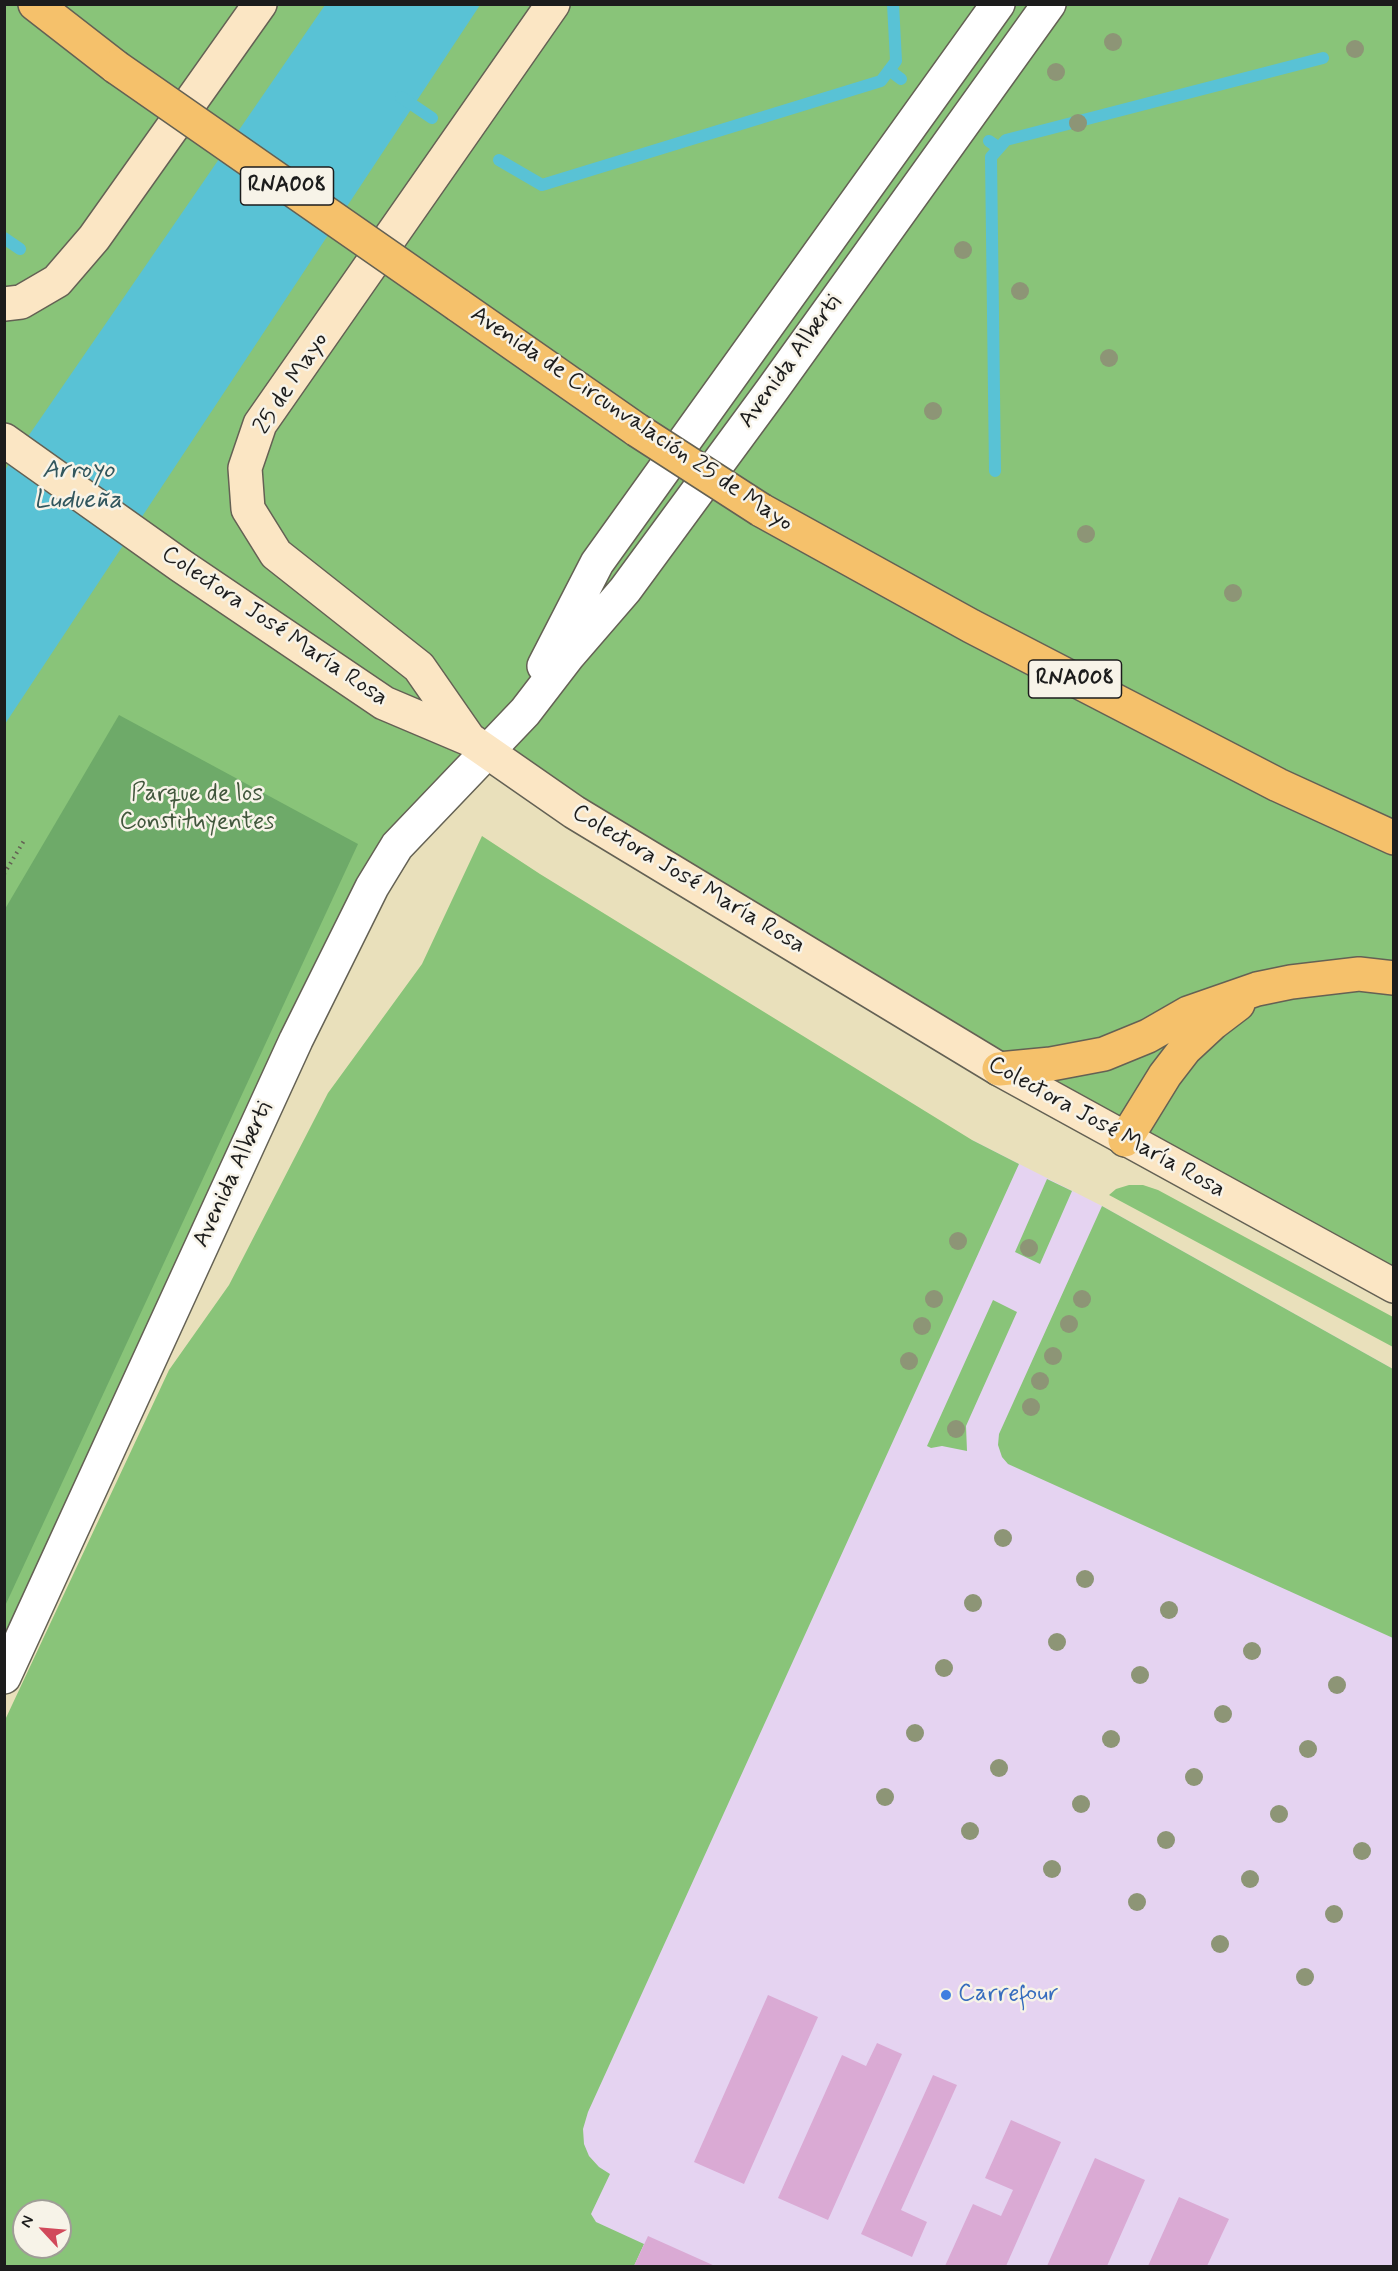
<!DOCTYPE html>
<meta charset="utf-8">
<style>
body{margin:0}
#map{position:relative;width:1398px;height:2271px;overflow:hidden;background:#e9e0bb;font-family:Mynerve,sans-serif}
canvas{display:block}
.frame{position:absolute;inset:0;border:6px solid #1c1c1c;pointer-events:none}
.north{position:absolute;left:12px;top:2199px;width:60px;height:60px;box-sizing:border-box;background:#f7f3e8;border:2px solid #9f9d96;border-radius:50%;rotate:296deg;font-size:16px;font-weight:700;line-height:24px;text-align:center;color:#1c1c1c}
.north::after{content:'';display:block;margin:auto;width:21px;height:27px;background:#d1495b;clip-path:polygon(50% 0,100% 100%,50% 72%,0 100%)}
</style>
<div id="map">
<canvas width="1398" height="2271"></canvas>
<div class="frame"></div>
<div class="north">N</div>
</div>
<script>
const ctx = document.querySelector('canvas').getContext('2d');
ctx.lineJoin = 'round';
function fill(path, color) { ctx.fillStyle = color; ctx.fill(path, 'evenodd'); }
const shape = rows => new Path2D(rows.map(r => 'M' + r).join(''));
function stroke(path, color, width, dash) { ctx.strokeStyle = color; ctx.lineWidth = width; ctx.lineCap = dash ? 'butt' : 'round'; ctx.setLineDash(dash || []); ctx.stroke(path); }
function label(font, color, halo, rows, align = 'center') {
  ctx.font = font + ' Mynerve,sans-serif'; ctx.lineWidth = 5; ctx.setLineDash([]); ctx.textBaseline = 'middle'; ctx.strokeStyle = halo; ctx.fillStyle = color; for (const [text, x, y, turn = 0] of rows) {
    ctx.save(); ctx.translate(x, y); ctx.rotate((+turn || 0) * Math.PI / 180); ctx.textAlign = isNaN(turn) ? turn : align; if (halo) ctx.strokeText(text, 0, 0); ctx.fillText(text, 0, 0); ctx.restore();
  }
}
const built = shape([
 [972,1140,1102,1206,1393,1369,1393,2266,5,2266,5,2068],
 [24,2211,60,2211,60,2247,24,2247]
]);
const green = shape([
 [5,5,1393,5,1393,1286,488,753,398,846,5,1677],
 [482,836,540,874,972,1140,1019,1164,588,2112,583,2129,584,2144,589,2156,599,2167,610,2174,591,2214,596,2222,644,2244,634,2266,5,2266,5,1720,169,1370,229,1285,328,1093,422,964],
 [24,2211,60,2211,60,2247,24,2247],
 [1047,1179,1072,1191,1040,1264,1015,1252],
 [1129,1185,1143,1185,1158,1190,1393,1317,1393,1347,1109,1195,1116,1189],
 [1102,1206,1393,1369,1393,1638,1008,1464,1002,1457,998,1445,999,1434],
 [993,1300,1017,1312,970,1417,966,1426,967,1451,942,1446,931,1448,927,1446]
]);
const forest = shape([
 [119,715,358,844,5,1606,5,909]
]);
const water = shape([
 [325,5,480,5,5,724,5,470]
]);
const stream = shape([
 [889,70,901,79],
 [401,97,432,118],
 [989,141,999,148],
 [499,160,542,185,881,81,896,61,893,4],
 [4,238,20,249],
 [995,471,991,157,1006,140,1323,58]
]);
const building = shape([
 [768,1995,818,2017,744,2184,694,2162],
 [877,2043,902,2054,828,2220,778,2198,842,2055,866,2066],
 [933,2075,957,2085,901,2210,927,2222,912,2257,861,2234],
 [1011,2120,1061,2142,1006,2266,945,2266,973,2204,1001,2216,1013,2190,985,2178],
 [1095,2158,1145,2180,1107,2266,1047,2266],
 [1179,2197,1229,2219,1207,2266,1148,2266],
 [648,2236,715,2266,634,2266]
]);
const path = shape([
 [4,874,25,839]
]);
const minor = shape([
 [544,666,597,563,998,4],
 [4,1677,296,1040,372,887,397,846,525,712,568,656,625,590,772,390,1049,4]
]);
const secondary = shape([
 [4,304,21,302,57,281,94,238,260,4],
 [4,440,180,565,384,703,469,739,574,812,999,1069,1394,1286],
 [469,739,419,667,276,554,248,509,245,468,260,424,553,4]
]);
const motorway = shape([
 [35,4,116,67],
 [458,305,637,430],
 [761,510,971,626,1278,785,1394,838],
 [999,1069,1051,1064,1104,1054,1148,1036,1188,1013,1257,989,1291,982,1359,974,1394,978],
 [1125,1140,1165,1075,1185,1049,1213,1023,1238,1004]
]);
const motorwayBridge = shape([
 [116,67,458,305],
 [637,430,761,510]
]);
const trees = [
 [1113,42],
 [1355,49],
 [1056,72],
 [1078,123],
 [963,250],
 [1020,291],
 [1109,358],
 [933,411],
 [1086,534],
 [1233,593],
 [958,1241],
 [1029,1248],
 [934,1299],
 [1082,1299],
 [1069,1324],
 [922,1326],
 [1053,1356],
 [909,1361],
 [1040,1381],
 [1031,1407],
 [956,1429],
 [1003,1538],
 [1085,1579],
 [973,1603],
 [1169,1610],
 [1057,1642],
 [1252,1651],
 [944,1668],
 [1140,1675],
 [1337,1685],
 [1223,1714],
 [915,1733],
 [1111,1739],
 [1308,1749],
 [999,1768],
 [1194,1777],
 [885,1797],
 [1081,1804],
 [1279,1814],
 [970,1831],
 [1166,1840],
 [1362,1851],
 [1052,1869],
 [1250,1879],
 [1137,1902],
 [1334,1914],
 [1220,1944],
 [1305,1977]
];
const markers = [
 [946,1995,6,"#3f7fe0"]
];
const shields = [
 [287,186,93],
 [1075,679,93]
];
const shieldNames = [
 ["RNA008",287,186],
 ["RNA008",1075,679]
];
const streetNames = [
 ["Avenida Alberti",791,362,-54],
 ["25 de Mayo",292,384,-57],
 ["Avenida de Circunvalación 25 de Mayo",631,420,34],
 ["Colectora José María Rosa",274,627,34],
 ["Colectora José María Rosa",688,880,31],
 ["Colectora José María Rosa",1106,1128,29],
 ["Avenida Alberti",234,1175,-65]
];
const parkNames = [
 ["Parque de los",197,795],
 ["Constituyentes",197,823]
];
const shopNames = [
 ["Carrefour",958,1995]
];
const waterNames = [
 ["Arroyo",78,472],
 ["Ludueña",78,502]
];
fill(built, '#e5d3f1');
fill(green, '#89c479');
fill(forest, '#6eaa69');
fill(water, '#59c2d5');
stroke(stream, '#59c2d5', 12);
fill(building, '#daaad4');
stroke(minor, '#646154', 36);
stroke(secondary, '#646154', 36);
stroke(motorway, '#646154', 36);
stroke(path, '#646154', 4, [1.5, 4.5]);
stroke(minor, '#fff', 33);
stroke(secondary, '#fbe6c4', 33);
stroke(motorway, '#f5c16b', 33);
stroke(motorwayBridge, '#646154', 36, []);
stroke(motorwayBridge, '#f5c16b', 33);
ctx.fillStyle = '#8d9576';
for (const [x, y] of trees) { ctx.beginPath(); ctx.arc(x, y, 9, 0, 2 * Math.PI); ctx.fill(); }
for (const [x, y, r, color] of markers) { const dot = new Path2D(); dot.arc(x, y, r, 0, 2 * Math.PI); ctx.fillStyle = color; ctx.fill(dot); stroke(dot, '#f7f3e8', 2); }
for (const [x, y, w] of shields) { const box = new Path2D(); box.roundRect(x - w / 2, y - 19, w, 38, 4.5); ctx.fillStyle = '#f7f3e8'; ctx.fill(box); stroke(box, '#1c1c1c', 1.5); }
label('bold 22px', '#1c1c1c', null, shieldNames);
label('24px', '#1c1c1c', '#f7f3e8', streetNames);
label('24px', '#42573d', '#f7f3e8', parkNames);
label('24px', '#366cbe', '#f7f3e8', shopNames, 'left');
label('italic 26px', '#31565d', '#f7f3e8', waterNames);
</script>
